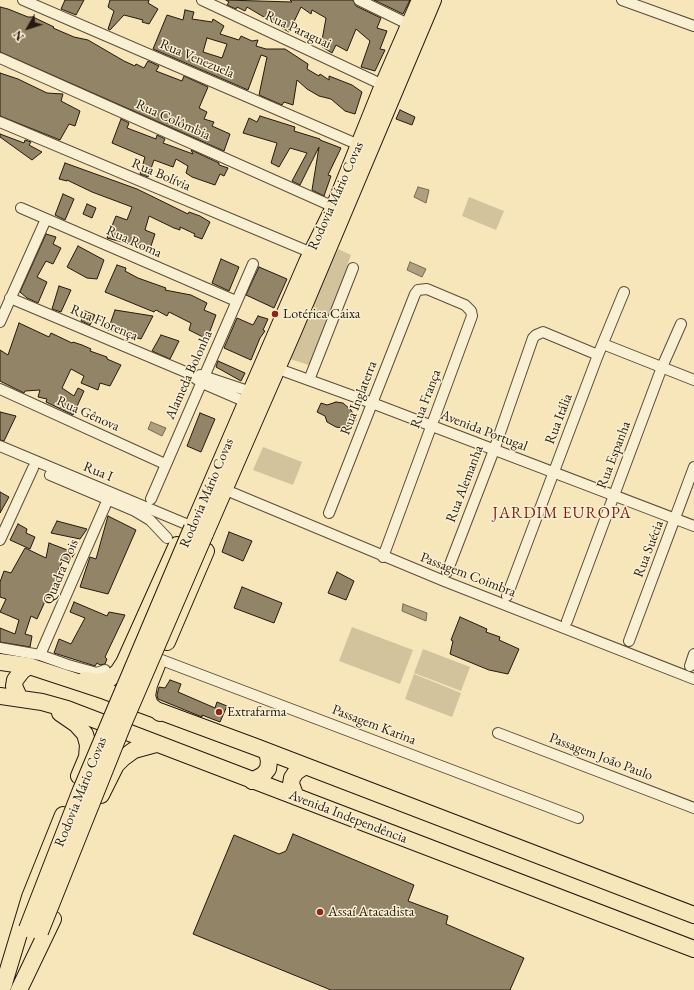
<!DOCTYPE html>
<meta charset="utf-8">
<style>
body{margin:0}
#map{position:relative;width:694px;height:990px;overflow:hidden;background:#f6e6ba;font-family:"EB Garamond",serif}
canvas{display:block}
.north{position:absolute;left:8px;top:8px;width:40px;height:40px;-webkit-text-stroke:3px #f9efd2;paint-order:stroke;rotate:231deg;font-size:11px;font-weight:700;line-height:16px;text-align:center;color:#26190e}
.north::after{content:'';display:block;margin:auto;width:14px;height:18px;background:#26190e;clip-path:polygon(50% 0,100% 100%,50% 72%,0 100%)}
</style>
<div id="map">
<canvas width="694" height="990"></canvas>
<div class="north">N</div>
</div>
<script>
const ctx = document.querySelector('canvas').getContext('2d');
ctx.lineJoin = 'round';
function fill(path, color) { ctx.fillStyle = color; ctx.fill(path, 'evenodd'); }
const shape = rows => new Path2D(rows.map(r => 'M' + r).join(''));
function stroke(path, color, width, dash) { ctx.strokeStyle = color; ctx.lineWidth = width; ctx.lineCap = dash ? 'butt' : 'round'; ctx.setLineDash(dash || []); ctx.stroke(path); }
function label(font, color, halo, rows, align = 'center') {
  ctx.font = font + ' "EB Garamond",serif'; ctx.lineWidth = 3; ctx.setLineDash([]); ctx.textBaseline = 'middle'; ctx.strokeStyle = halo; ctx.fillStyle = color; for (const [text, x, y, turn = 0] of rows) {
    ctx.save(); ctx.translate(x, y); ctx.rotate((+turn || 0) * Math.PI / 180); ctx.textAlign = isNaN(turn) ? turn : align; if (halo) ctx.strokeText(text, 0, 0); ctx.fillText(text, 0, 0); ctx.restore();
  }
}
const green = shape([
 [469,197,504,211,496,230,462,216],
 [338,249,351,255,312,366,287,358],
 [263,447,302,462,293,485,253,470],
 [352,627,413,650,400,684,339,661],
 [423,649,470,667,461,691,414,673],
 [414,674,461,693,452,717,405,699]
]);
const water = shape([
 [418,187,429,190,426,203,414,197,418,187],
 [410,262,426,269,422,277,407,270,410,262],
 [151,422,166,428,162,436,148,429,151,422],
 [403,604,427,613,426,621,402,611,403,604]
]);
const building = shape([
 [65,0,84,0,76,15,61,9,65,0],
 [110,0,149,0,148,3,158,9,149,24,142,22,143,20,124,15,110,30,108,29,114,11,108,7,110,0],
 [226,0,292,2,290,0,353,0,356,6,381,18,377,28,387,31,380,49,385,50,375,71,361,67,370,41,356,29,347,51,336,45,332,53,321,46,326,18,312,10,311,14,301,7,289,32,247,7,245,11,237,7,236,9,227,5,229,2,226,0],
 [374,0,410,0,403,14,374,0],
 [0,7,8,9,28,17,33,17,54,27,53,28,74,37,88,40,124,61,135,66,136,64,144,68,148,61,159,66,156,71,182,81,184,76,208,87,199,108,207,112,204,119,214,122,212,126,230,134,224,151,0,52,0,7],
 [185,10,194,12,192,19,212,22,213,19,224,26,220,34,239,40,241,36,252,41,258,40,256,46,266,49,285,49,308,64,307,69,319,76,320,74,329,80,329,76,352,85,362,92,355,114,345,111,331,99,319,96,307,89,297,80,293,105,284,102,282,105,259,95,267,57,261,55,248,90,153,49,167,15,183,20,185,10],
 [207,38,227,44,222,58,203,52,207,38],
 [0,73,18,79,47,93,63,94,61,101,80,111,75,126,69,124,60,140,0,116,0,73],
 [400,110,415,117,412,125,396,119,400,110],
 [260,116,295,127,294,131,320,139,320,140,341,148,328,175,331,176,324,196,312,190,319,147,300,185,292,181,307,153,290,148,279,167,271,163,277,143,243,133,249,118,257,122,260,116],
 [121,119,129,123,127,128,156,139,157,135,165,139,163,143,193,154,191,150,219,163,219,165,228,168,224,176,220,174,215,185,192,177,186,173,188,166,176,159,173,167,154,160,148,177,140,174,145,157,112,143,121,119],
 [0,134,24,143,25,140,31,142,29,145,42,152,32,160,0,137,0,134],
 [65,163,137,189,188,214,189,212,200,216,210,222,202,239,194,236,195,234,180,227,180,230,174,228,149,216,145,230,155,234,149,252,141,249,141,247,107,238,116,216,127,220,132,207,92,192,67,180,67,181,59,179,65,163],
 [63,194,74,199,65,220,55,215,63,194],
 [87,204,96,208,92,218,83,214,87,204],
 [46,234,56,237,53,244,61,248,53,264,46,261,37,277,47,282,38,303,27,298,20,292,46,234],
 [78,246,104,260,97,279,87,278,67,267,78,246],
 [221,259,239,267,229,291,212,283,221,259],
 [117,265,126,268,125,271,138,278,166,288,165,290,191,295,207,303,204,310,216,315,207,339,189,330,191,323,169,312,167,316,156,310,154,312,105,292,117,265],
 [259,267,287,279,274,308,246,295,259,267],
 [59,286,71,290,61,312,52,309,59,286],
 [115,310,153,316,141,339,108,330,115,310],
 [85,311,95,315,90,325,81,321,85,311],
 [258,316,268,319,263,330,265,331,260,338,251,360,224,348,237,318,253,325,258,316],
 [19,323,49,337,51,333,72,343,73,342,82,345,91,349,90,351,107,357,107,359,121,365,110,386,100,383,98,390,81,383,84,376,71,369,62,388,74,396,78,388,84,391,73,415,46,402,47,399,38,397,40,390,25,391,24,393,0,381,0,350,8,355,19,323],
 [161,335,179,341,170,359,152,351,161,335],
 [218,361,245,373,241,381,216,367,218,361],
 [336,402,343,403,351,410,356,420,353,424,343,428,336,427,327,422,325,416,317,412,321,403,327,405,336,402],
 [0,412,16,416,4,441,0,440,0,412],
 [200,413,215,419,201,452,187,446,200,413],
 [0,492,9,497,0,513,0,492],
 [108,516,136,530,108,594,80,587,90,557,96,559,108,516],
 [57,521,87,529,80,539,51,533,57,521],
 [18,524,27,529,26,533,35,537,30,549,10,540,18,524],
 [229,532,252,541,243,561,222,552,229,532],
 [49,543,75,553,70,560,63,559,57,574,61,576,58,583,56,582,50,598,47,597,37,619,31,616,25,634,32,636,30,647,0,642,0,628,15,634,19,620,0,612,6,599,0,597,0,582,4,571,11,573,25,548,46,558,49,543],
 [337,572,354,581,346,600,328,593,337,572],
 [242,587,282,603,274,623,234,608,242,587],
 [74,602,107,616,109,612,125,615,105,657,107,659,105,664,100,665,97,663,95,666,54,653,59,639,71,644,85,618,70,612,74,602],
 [460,617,487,629,486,632,500,637,499,640,519,649,508,674,489,670,450,654,453,641,451,640,460,617],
 [170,680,181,684,178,692,215,708,217,702,227,706,220,722,202,715,202,717,158,699,157,695,159,687,165,688,170,680],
 [293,834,414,885,408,901,448,916,446,924,524,958,510,990,331,990,193,934,234,835,279,854,286,851,293,834]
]);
const street = shape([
 [23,0,359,145],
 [202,0,383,85],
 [359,0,410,25],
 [622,0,694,26],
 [0,58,334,207],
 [0,122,312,253],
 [21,208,236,301],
 [10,298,188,373,202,383,246,402],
 [0,322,46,219],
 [603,344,694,380],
 [273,367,372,403,694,526],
 [200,375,251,392],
 [309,380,353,268],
 [0,389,165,464],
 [0,446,186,524],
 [50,475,135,511,150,520,167,538],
 [233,493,444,581,694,679],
 [151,499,253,264],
 [329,513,415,294,418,290,427,289,465,305,471,311,472,316,383,557],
 [0,540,33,468],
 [447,572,494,450,533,338,536,335,543,332,598,355],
 [507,596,598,355,624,292],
 [567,621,662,367,681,324],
 [629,641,694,467],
 [0,648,40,655,68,665,97,673,105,670],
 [40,655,108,499],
 [159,659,578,818],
 [690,666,694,654],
 [498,733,694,808]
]);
const primary = shape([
 [192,528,307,262,334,207,383,85,420,0],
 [205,534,293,332,433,0],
 [167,642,206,551],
 [0,662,29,666,105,691,256,747,694,915],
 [157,665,149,685,147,696,150,705,160,713],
 [85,680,97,682,108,680,118,672,124,663,177,545],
 [0,696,42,702,67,709,694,949],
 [19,697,14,686,15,680,22,671,29,666],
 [60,713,76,724,85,734,88,745,87,757,79,776],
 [252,781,263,775,268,769,269,761,267,752],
 [101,795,116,765,123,758,134,750,156,744],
 [296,797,291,784,292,778,296,772,305,766],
 [2,990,30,897,63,815],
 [19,990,53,919]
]);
const primaryBridge = shape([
 [27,929,81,790,192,528],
 [40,932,124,722,205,534]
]);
const markers = [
 [275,314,4,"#8f2418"],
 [219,712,4,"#8f2418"],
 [320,912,4,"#8f2418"]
];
const streetNames = [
 ["Rua Paraguai",298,30,25],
 ["Rua Venezuela",197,59,23],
 ["Rua Colômbia",173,120,24],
 ["Rua Bolívia",161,175,23],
 ["Rodovia Mário Covas",336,196,-66],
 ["Rua Roma",134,242,24],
 ["Rua Florença",104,323,23],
 ["Alameda Bolonha",189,375,-66],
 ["Rua Inglaterra",359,398,-69],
 ["Rua França",426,399,-69],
 ["Rua Gênova",88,414,24],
 ["Rua Itália",559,419,-69],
 ["Avenida Portugal",484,431,21],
 ["Rua Espanha",614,455,-69],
 ["Rua I",98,472,22],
 ["Rua Alemanha",465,484,-69],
 ["Rodovia Mário Covas",207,493,-67],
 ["Rua Suécia",649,549,-69],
 ["Quadra Dois",61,572,-67],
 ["Passagem Coimbra",468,575,21],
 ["Passagem Karina",374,725,21],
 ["Passagem João Paulo",601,757,21],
 ["Rodovia Mário Covas",81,792,-68],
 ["Avenida Independência",348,817,21]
];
const poiNames = [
 ["Lotérica Caixa",283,314],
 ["Extrafarma",227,712],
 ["Assaí Atacadista",328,912]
];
const quarterNames = [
 ["JARDIM EUROPA",562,514]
];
fill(green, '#d3c39d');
fill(water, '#afa080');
stroke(water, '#786a52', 1);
fill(building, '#928467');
stroke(building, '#26190e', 1);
stroke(street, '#5a4c39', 12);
stroke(primary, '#26190e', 18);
stroke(street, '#f9efd2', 10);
stroke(primary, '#f6e6ba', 16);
stroke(primaryBridge, '#26190e', 18, []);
stroke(primaryBridge, '#f6e6ba', 16);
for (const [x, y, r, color] of markers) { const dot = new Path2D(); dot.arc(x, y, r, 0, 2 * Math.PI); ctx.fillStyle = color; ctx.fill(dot); stroke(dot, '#f9efd2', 1.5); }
label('14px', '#26190e', '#f9efd2', streetNames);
label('14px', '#26190e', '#f9efd2', poiNames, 'left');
ctx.letterSpacing = '1px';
label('16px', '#7a1f14', '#f9efd2', quarterNames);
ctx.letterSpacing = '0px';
</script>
